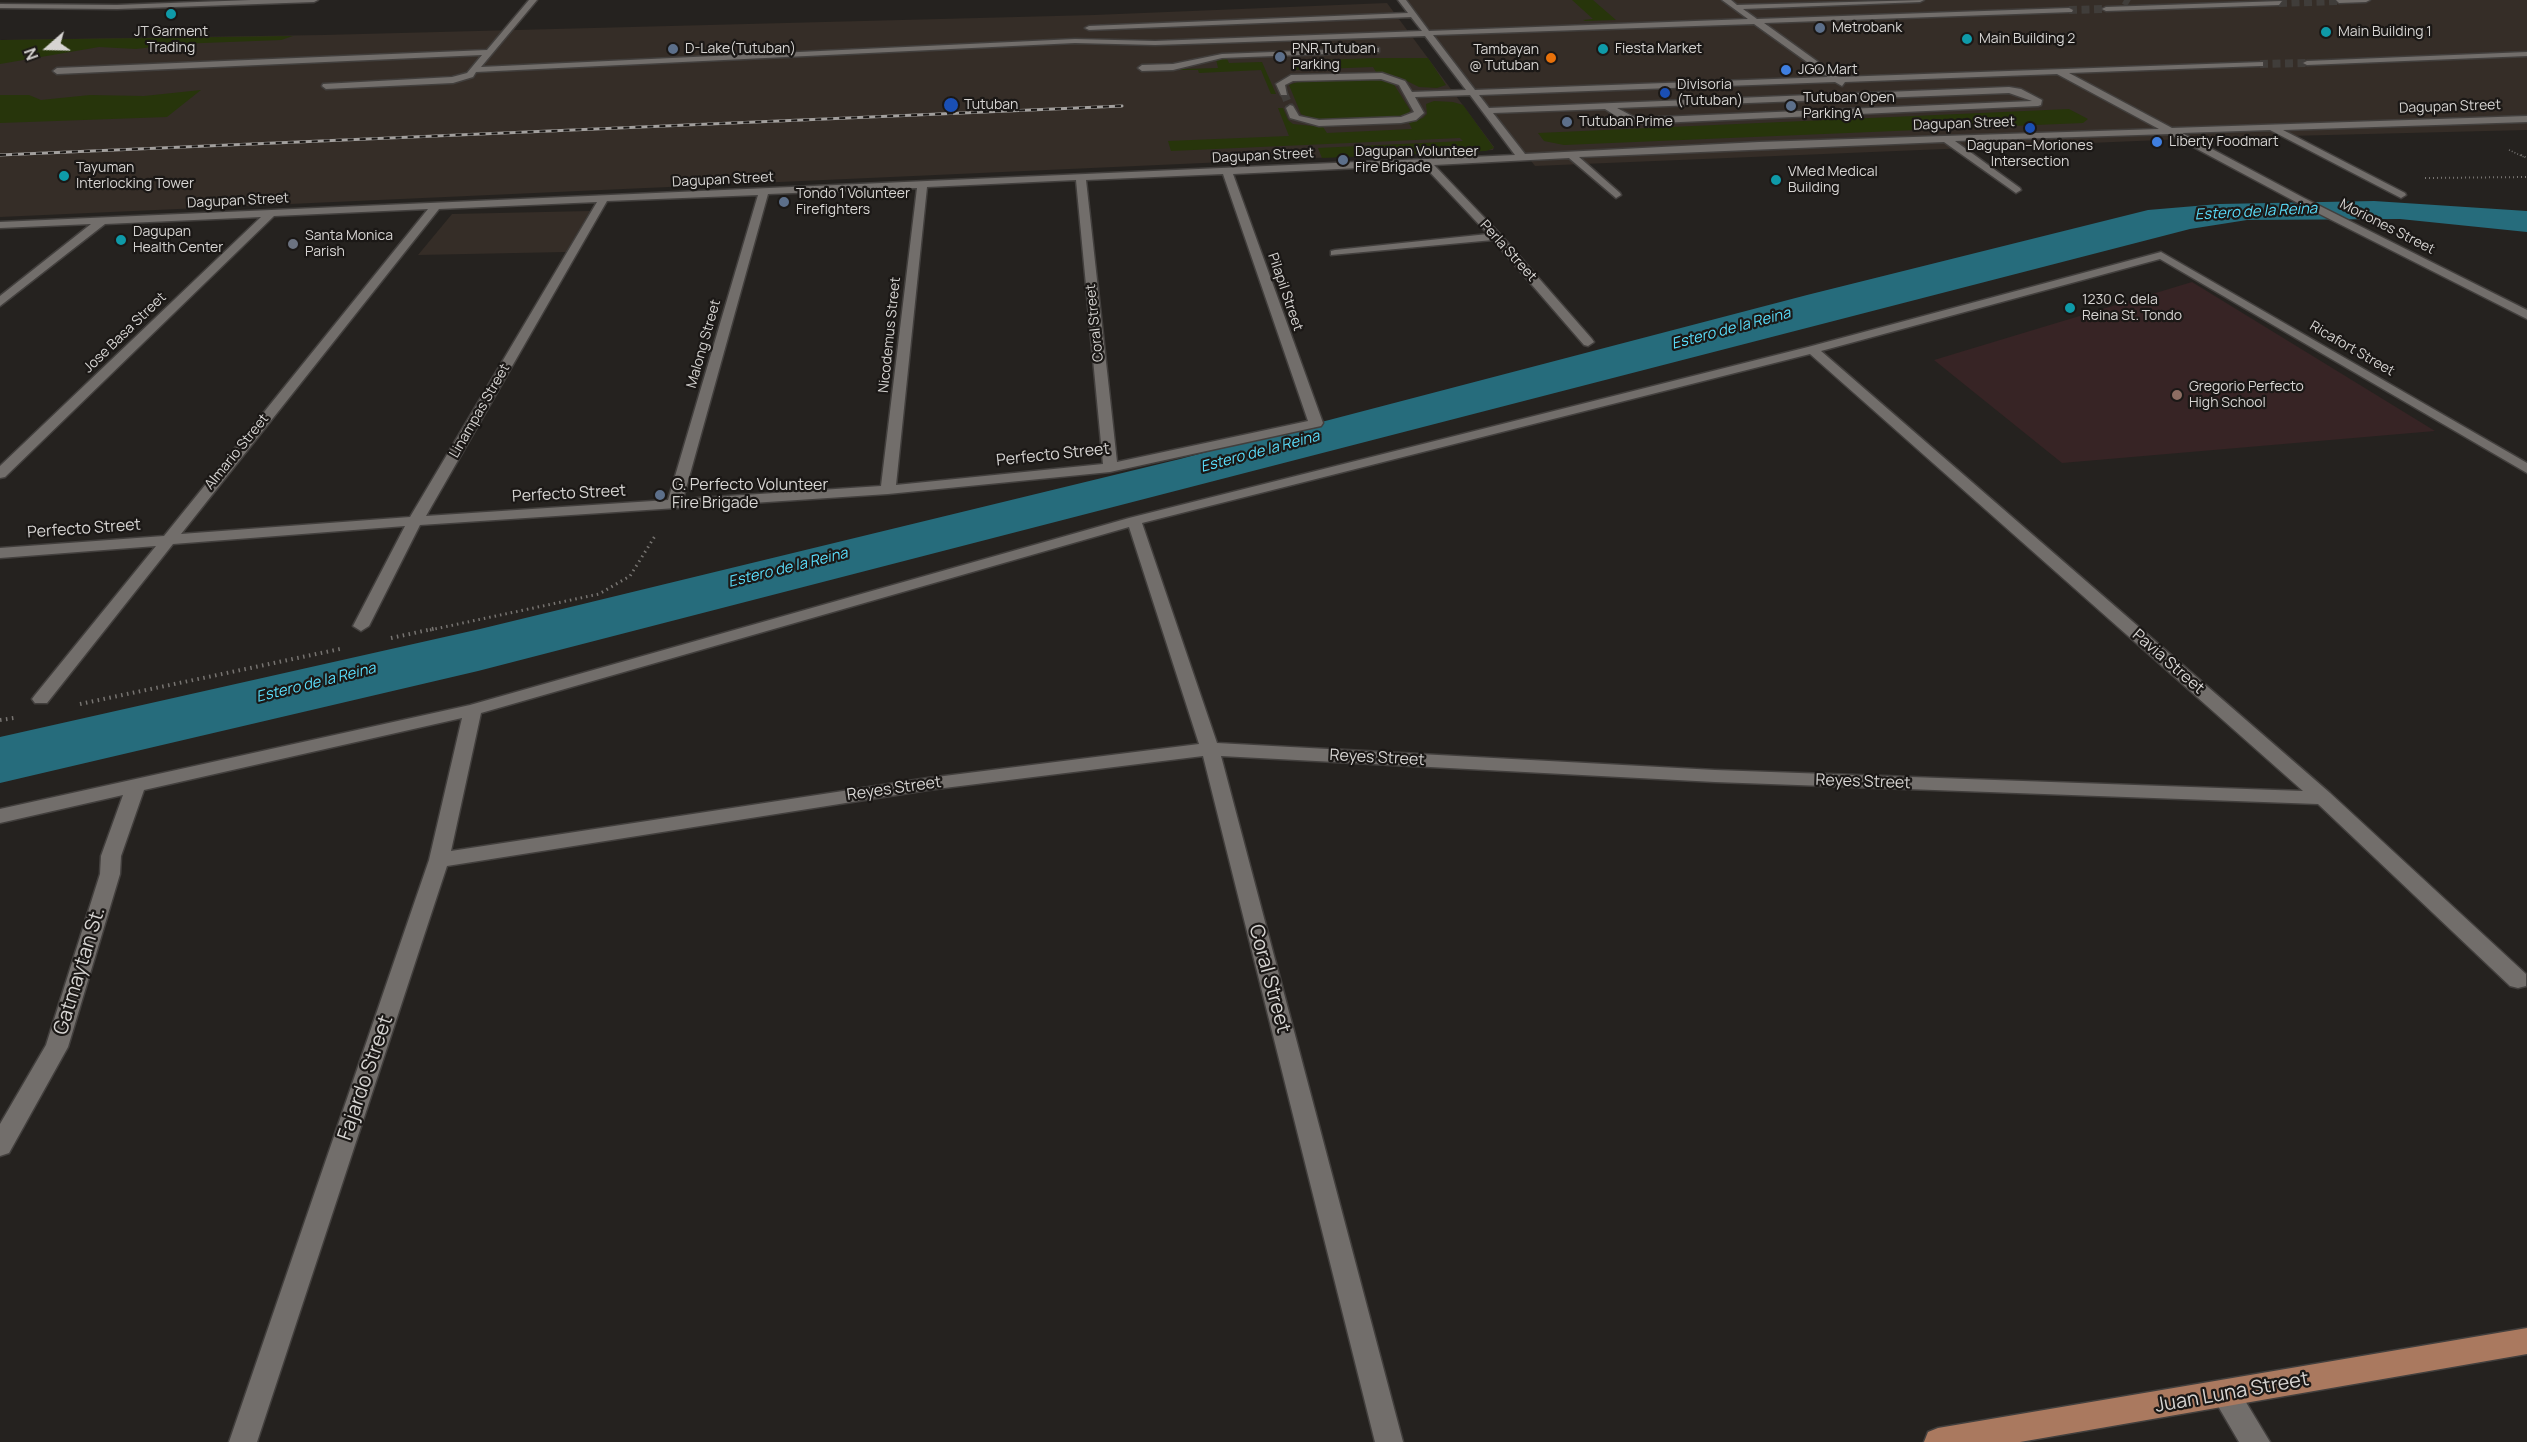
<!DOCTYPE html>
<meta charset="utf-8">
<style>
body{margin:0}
#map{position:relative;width:2527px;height:1442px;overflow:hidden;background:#25221f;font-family:Manrope,sans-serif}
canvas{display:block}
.north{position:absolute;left:18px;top:18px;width:60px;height:60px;-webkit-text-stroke:4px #1b1816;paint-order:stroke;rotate:250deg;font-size:16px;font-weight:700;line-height:24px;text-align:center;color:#d6d4d2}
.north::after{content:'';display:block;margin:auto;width:21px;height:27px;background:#d6d4d2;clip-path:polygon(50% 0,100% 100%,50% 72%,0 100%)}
</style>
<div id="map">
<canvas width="2527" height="1442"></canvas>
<div class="north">N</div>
</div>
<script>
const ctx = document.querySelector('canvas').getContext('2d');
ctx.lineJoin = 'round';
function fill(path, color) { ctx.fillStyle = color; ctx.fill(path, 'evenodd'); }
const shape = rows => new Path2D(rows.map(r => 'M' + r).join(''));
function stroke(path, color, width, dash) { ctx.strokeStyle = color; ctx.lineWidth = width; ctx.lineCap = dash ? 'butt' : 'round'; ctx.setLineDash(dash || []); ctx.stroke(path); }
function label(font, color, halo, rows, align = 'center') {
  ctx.font = font + ' Manrope,sans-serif'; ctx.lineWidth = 4.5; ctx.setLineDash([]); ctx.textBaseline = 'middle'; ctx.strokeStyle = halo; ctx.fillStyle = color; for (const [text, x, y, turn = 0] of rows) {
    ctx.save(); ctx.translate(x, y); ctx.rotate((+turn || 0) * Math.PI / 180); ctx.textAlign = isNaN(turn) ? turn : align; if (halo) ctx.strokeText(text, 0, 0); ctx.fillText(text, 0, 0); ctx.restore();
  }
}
const built = shape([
 [1406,0,2527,0,2527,130,2210,138,1535,166],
 [1387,3,1494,147,1493,150,0,217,0,40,323,35,1094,15],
 [590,211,566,252,418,255,452,214]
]);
const education = shape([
 [2192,282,2435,431,2062,463,1934,360]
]);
const green = shape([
 [1572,0,1593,0,1616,20,1585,21,1583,20,1593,19],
 [293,36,281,40,177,44,136,49,99,47,0,64,0,40],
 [1377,58,1428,58,1446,85,1437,88,1419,87,1399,77,1376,72,1373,67,1295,70,1291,61],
 [1216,59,1227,59,1229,63,1262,62,1276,94,1271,94,1261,70,1199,73,1198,70,1151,70,1218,68],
 [1370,78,1393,83,1410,110,1409,113,1399,117,1315,120,1301,114,1289,85,1303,80],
 [201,90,167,117,0,123,0,95,29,95,41,100,90,95,144,96],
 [1434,101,1453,102,1463,105,1494,148,1486,151,1322,158,1318,148,1463,141,1460,138,1171,151,1168,141,1289,136,1278,108,1283,108,1288,120,1293,124,1323,127,1327,133,1412,129,1409,123,1423,118,1427,114,1426,104],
 [2069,109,2088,119,2083,123,1564,145,1544,141,1538,133]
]);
const water = shape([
 [2374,201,2527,211,2527,232,2400,219,2247,220,2190,229,478,671,0,783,0,737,480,629,1180,459,1807,295,2148,210,2219,204]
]);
const minorTunnel = shape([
 [2124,0,2129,3],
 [2279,3,2339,1],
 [2069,10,2106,9],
 [2260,64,2307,63],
 [1284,93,1290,108]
]);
const pathFar3 = shape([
 [2509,150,2524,157]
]);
const pathFar2 = shape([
 [2521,155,2527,158],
 [2425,178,2527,177]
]);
const pathFar1 = shape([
 [430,630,599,594,630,576,655,536]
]);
const path = shape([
 [391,638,437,628],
 [80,704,340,649],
 [0,720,14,718]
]);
const minor = shape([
 [251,0,318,0,314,2,117,9,0,8,0,4,117,5,251,0],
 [529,0,537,0,481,67,1075,39,1155,41,1422,31,1411,17,1089,30,1085,28,1089,26,1408,13,1398,0,1406,0,1429,31,1748,19,1722,0,1731,0,1737,5,1924,0,1920,2,1743,9,1757,19,2069,8,2073,10,2072,12,1764,23,1839,77,2263,62,2263,66,2260,66,2069,73,2172,128,2527,116,2527,122,2283,130,2405,193,2406,195,2401,198,2270,130,2182,133,2304,198,2527,310,2527,319,2296,202,2169,134,1955,141,2020,188,2021,190,2016,193,1944,142,1579,157,1620,193,1621,195,1616,198,1569,158,1434,165,1500,234,1592,339,1594,342,1588,346,1584,345,1493,240,1331,255,1331,251,1335,250,1488,234,1423,165,1233,174,1323,423,1321,426,1110,472,888,494,420,525,369,626,361,631,353,626,405,526,173,544,47,703,35,703,32,699,35,695,156,546,0,558,0,548,164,536,428,209,274,216,5,477,0,478,0,466,261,217,105,224,0,306,0,296,91,224,0,228,0,222,1515,155,1470,95,1415,97,1424,113,1416,120,1401,123,1319,126,1290,118,1286,108,1290,105,1293,106,1299,116,1319,120,1401,117,1414,112,1399,85,1381,79,1293,81,1285,85,1287,95,1281,95,1276,84,1291,75,1382,73,1405,81,1412,92,1466,90,1425,36,1155,45,1075,43,476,72,473,77,453,83,326,89,322,86,323,84,452,77,467,73,482,55,57,74,53,71,57,68,487,50,529,0],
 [1754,24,1828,77,1475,90,1433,35,1754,24],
 [2057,74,2159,129,1759,142,1525,154,1493,113,1605,109,1624,121,1636,124,2038,106,2041,105,2042,100,2021,89,2009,87,1489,108,1479,95,1835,82,1842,86,1845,82,2057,74],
 [2009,93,2032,101,1636,118,1617,108,2009,93],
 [1223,174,1308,421,1117,462,1086,180,1223,174],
 [1076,180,1103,464,896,485,927,187,1076,180],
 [917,188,881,486,683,499,768,194,917,188],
 [758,195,668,500,426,516,607,201,758,195],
 [597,202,410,517,181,534,439,209,597,202],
 [2336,0,2370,0,2366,2,2339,3,2336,0],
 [2282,1,2279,5,2106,11,2102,9,2106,7,2282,1],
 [1376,48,1379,48,1379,52,1222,58,1173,70,1142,71,1138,68,1142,65,1173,64,1222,54,1376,48],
 [2527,52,2527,56,2307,65,2303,63,2307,61,2527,52],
 [2161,252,2527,463,2527,473,2160,259,1821,351,2330,793,2526,974,2526,986,2518,988,2510,986,2318,804,1715,782,1221,756,1403,1442,1375,1442,1203,756,928,790,447,866,257,1442,229,1442,429,860,462,718,144,790,121,856,120,874,68,1047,9,1153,0,1156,0,1124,46,1045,100,874,101,856,123,795,0,823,0,809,470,705,1129,518,1808,347,2161,252],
 [1810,354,2303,791,1715,770,1217,743,1142,523,1810,354],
 [1129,527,1199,744,928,778,451,851,481,713,1129,527],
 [2225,1380,2235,1384,2270,1442,2239,1442,2211,1394,2215,1384,2225,1380]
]);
const major = shape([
 [2527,1328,2527,1354,2020,1442,1924,1442,1928,1432,1938,1428,2527,1328]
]);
const rail = shape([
 [0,155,1122,106]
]);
const markers = [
 [171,14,6,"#0f9aa8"],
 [1820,28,6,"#5c6f8a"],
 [2326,32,6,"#0f9aa8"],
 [1967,39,6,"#0f9aa8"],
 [673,49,6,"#5c6f8a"],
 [1603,49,6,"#0f9aa8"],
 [1280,57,6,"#5c6f8a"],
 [1551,58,6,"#e8710a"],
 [1786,70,6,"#3f7fe0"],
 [1665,93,6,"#1a4fb4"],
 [951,105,8,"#1a4fb4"],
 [1791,106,6,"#5c6f8a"],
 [1567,122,6,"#5c6f8a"],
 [2030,128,6,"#1a4fb4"],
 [2157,142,6,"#3f7fe0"],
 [1343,160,6,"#5c6f8a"],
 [64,176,6,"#0f9aa8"],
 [1776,180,6,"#0f9aa8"],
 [784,202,6,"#5c6f8a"],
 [121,240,6,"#0f9aa8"],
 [293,244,6,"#6b7280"],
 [2070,308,6,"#0f9aa8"],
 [2177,395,6,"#8d6e63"],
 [660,495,6,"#5c6f8a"]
];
const farPoinames = [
 ["Metrobank",1832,28],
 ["JT Garment",171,32,"center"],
 ["Trading",171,48,"center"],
 ["Main Building 1",2338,32],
 ["Main Building 2",1979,39],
 ["D-Lake(Tutuban)",685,49],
 ["PNR Tutuban",1292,49],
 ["Parking",1292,65],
 ["Fiesta Market",1615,49],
 ["Tambayan",1539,50,"right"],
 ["@ Tutuban",1539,66,"right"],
 ["JGO Mart",1798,70],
 ["Divisoria",1677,85],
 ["(Tutuban)",1677,101],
 ["Tutuban Open",1803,98],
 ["Parking A",1803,114],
 ["Tutuban",964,105],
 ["Tutuban Prime",1579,122],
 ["Liberty Foodmart",2169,142],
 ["Dagupan–Moriones",2030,146,"center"],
 ["Intersection",2030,162,"center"],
 ["Dagupan Volunteer",1355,152],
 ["Fire Brigade",1355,168],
 ["Tayuman",76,168],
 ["Interlocking Tower",76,184],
 ["VMed Medical",1788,172],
 ["Building",1788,188],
 ["Tondo 1 Volunteer",796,194],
 ["Firefighters",796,210],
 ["Dagupan",133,232],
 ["Health Center",133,248],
 ["Santa Monica",305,236],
 ["Parish",305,252],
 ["1230 C. dela",2082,300],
 ["Reina St. Tondo",2082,316],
 ["Gregorio Perfecto",2189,387],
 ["High School",2189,403]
];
const farStreetnames = [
 ["Dagupan Street",2450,107,-2],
 ["Dagupan Street",1964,124,-2],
 ["Dagupan Street",1263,156,-3],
 ["Dagupan Street",723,180,-3],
 ["Dagupan Street",238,201,-3],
 ["Moriones Street",2387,227,27],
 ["Perla Street",1508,251,48],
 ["Pilapil Street",1285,292,71],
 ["Coral Street",1095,323,-96],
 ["Jose Basa Street",125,333,-44],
 ["Nicodemus Street",890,335,-84],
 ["Malong Street",704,344,-74],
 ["Ricafort Street",2352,349,30],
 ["Linampas Street",480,411,-60],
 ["Almario Street",237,452,-51]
];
const farWaternames = [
 ["Estero de la Reina",2256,212,-3],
 ["Estero de la Reina",1731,329,-15],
 ["Estero de la Reina",1260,452,-15],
 ["Estero de la Reina",788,568,-14],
 ["Estero de la Reina",316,683,-14]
];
const streetNames = [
 ["Perfecto Street",1053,455,-6],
 ["Perfecto Street",569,494,-3],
 ["Perfecto Street",84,529,-4],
 ["Pavia Street",2168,662,41],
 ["Reyes Street",1377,758,3],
 ["Reyes Street",1863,782,2],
 ["Reyes Street",894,789,-8]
];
const poiNames = [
 ["G. Perfecto Volunteer",672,486],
 ["Fire Brigade",672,504]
];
const nearStreetnames = [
 ["Gatmaytan St.",80,971,-73],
 ["Coral Street",1269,979,75],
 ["Fajardo Street",366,1078,-71],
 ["Juan Luna Street",2232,1393,-10]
];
fill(built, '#352d27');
fill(education, '#372425');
fill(green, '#27350b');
fill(water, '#266c7c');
stroke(minorTunnel, '#403d3a', 8, [8, 4.5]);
stroke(minor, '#423f3d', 3);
stroke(major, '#423f3d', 3);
stroke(pathFar3, '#777471', 1.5, [1, 2]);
stroke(pathFar2, '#777471', 2, [1, 3]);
stroke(pathFar1, '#777471', 3, [1.5, 4]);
stroke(path, '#777471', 4, [1.5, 4.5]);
fill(minor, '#726e6b');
fill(major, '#aa795f');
stroke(rail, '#a3a09e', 3);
stroke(rail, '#1b1816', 2, [6]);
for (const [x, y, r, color] of markers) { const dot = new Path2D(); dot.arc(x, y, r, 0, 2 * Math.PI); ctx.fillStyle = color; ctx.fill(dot); stroke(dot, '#1b1816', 2); }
label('14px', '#d6d4d2', '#1b1816', farPoinames, 'left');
label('14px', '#d6d4d2', '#1b1816', farStreetnames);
label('italic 15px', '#5adefc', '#1b1816', farWaternames);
label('16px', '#d6d4d2', '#1b1816', streetNames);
label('16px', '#d6d4d2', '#1b1816', poiNames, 'left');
label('20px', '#d6d4d2', '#1b1816', nearStreetnames);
</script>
